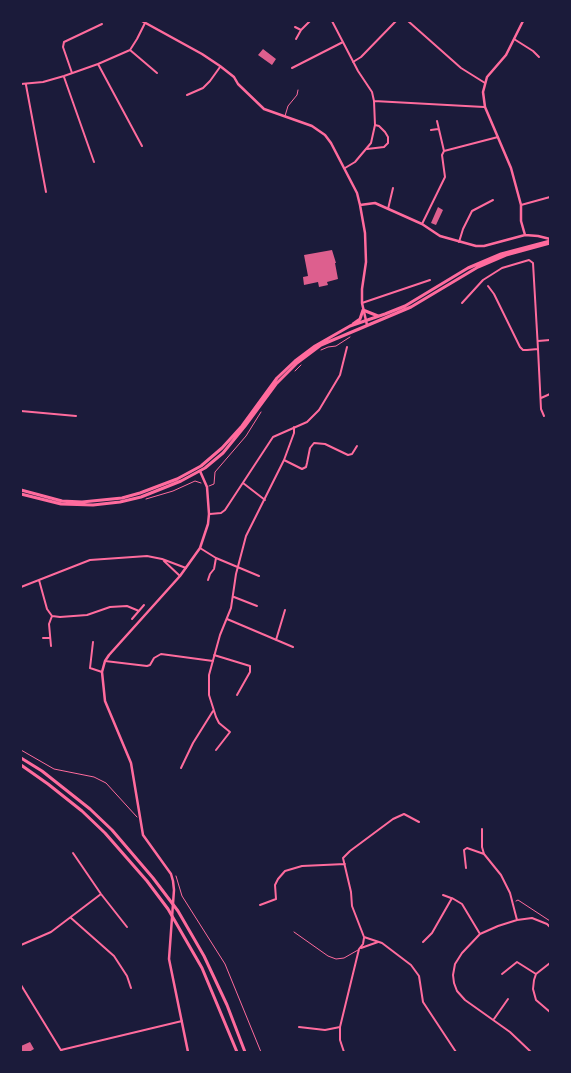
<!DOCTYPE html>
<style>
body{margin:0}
#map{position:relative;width:571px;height:1073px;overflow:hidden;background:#1b1b3a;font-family:Arial,sans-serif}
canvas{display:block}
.frame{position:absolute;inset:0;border:22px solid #1b1b3a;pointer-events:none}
</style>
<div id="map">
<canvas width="571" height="1073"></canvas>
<div class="frame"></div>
</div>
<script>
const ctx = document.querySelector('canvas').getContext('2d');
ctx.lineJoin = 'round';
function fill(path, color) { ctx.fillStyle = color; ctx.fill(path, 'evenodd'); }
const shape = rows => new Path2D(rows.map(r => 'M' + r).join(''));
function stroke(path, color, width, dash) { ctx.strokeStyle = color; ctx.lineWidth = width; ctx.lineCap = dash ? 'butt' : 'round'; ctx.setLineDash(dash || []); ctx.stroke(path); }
const building = shape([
 [263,49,276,59,272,65,258,55],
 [438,207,443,210,436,225,431,223],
 [332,250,336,263,335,263,338,279,327,282,328,285,319,287,318,282,304,285,303,277,308,276,304,255],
 [30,1042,34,1049,29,1052,21,1052,21,1046]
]);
const path = shape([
 [321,350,328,347,336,346,350,337],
 [295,371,301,365],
 [209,486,214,484,215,472,246,436,261,412],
 [146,499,173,491,195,481,201,483],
 [21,750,54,769,94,777,106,783,137,817],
 [176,876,182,896,225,964,261,1052],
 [516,901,518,900,550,921]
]);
const service = shape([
 [285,116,288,106,297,95,298,90],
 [294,932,328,956,336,959,344,958,358,950]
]);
const minor = shape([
 [332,21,358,71,372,92,374,101,375,125,371,143,355,162,345,168],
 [408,21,461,68,485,83],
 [295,27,301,30,296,39],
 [301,30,310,21],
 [514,39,533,51,539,57],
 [130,50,157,73],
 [353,62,361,57,396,21],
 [98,64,142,146],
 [292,68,343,42],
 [72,73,63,47,64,42,102,24],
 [64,77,94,162],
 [21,84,43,82,64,76,98,64,130,50,137,39,145,23],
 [26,85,46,192],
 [187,95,203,88,210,81,220,67],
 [374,101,484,107],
 [431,130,438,129],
 [367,149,384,147,388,143,388,137,385,132,379,126,375,125],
 [444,151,498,137],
 [521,205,550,197],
 [388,209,393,188],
 [422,224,445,177,442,155,444,151,437,121],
 [459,242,463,229,472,211,493,200],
 [362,303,430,280],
 [462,303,483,280,502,268,529,260,533,263,538,349,527,350,523,350,520,347,494,294,488,286],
 [538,341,550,340],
 [538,349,541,409,544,416],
 [541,398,550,394],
 [21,411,76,416],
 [284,460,302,469,306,467,307,463,310,448,314,443,325,444,348,455,352,454,357,446],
 [243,483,265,500],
 [210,514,221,513,225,510,273,437,307,422,319,410,340,375,347,347],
 [200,548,216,558,259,576],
 [164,561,180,576],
 [39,580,47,609,52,616,49,624,51,646],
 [208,580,210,574,214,569,216,558],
 [21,587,90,560,147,556,162,559,186,568],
 [234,597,257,606],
 [52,616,60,617,87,615,110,607,127,606,139,611],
 [132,619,144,605],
 [227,619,293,647],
 [43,638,50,638],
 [276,640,285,610],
 [93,642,90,668,102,672],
 [214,655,250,666,250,672,237,695],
 [105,661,147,666,150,665,154,658,161,654,213,661],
 [216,750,230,732,219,723,216,717,209,695,209,675,220,635,231,608,236,574,246,536,284,460,294,433,294,427],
 [181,768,193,743,213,711],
 [419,822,404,814,393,819,350,851,343,858,351,892,352,906,364,937,382,943,411,965,419,976,423,1002,456,1052],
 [482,829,482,847,484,854,501,875,510,893,517,920],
 [73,853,101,894,127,927],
 [466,868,464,850,467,848,484,854],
 [443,895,451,898],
 [260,905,276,899,275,885,278,879,285,871,302,866,345,864],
 [71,918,114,956,127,976,131,988],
 [423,942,432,933,452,898,462,904,480,934],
 [21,945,51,932,101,894],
 [361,948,378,942],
 [550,963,536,974,534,980,533,989,536,1000,550,1012],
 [502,974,517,962,536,974],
 [21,985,62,1052],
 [494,1019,508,999],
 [299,1027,325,1030,340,1027],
 [61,1050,182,1021],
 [344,1052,340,1040,340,1027,359,949,363,944,364,938],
 [531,1052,510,1032,465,1000,457,991,454,983,453,975,455,964,462,953,480,934,498,926,517,920,532,918,547,924,550,927]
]);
const tertiary = shape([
 [142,21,202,54,220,66,234,77,238,84,264,109,312,126,325,135,331,143,357,193,360,205,365,233,366,262,362,289,362,303,367,325],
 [523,21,506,55,487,77,483,92,485,107,511,168,521,205,521,221,525,235],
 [360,205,375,203,422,224,440,236,476,246,484,246,525,235,538,236,550,239],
 [188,1052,169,959,174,890,173,881,171,874,143,835,131,763,105,701,102,672,105,661,109,655,180,576,200,548,208,524,209,514,207,487,200,471]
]);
const secondary = shape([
 [353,324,360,319,363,310,378,316],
 [21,490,62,501,82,502,122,498,140,493,177,479,201,466,222,448,242,426,277,378,295,361,315,346,350,326,385,314,405,306,468,268,501,254,550,241],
 [21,494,61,504,93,505,120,502,141,497,181,481,205,468,223,453,245,426,276,384,297,363,321,345,411,307,478,267,506,255,550,243]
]);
const trunk = shape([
 [21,758,42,771,90,809,112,830,153,878,178,911,204,956,227,1005,245,1052],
 [21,765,48,784,82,811,105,833,147,881,168,909,202,968,237,1052]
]);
fill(building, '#dd5f8e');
stroke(path, '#ff6b9d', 1);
stroke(service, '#ff6b9d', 1);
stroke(minor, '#ff6b9d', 2);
stroke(tertiary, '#ff6b9d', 2.5);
stroke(secondary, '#ff6b9d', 3);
stroke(trunk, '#ff6b9d', 3);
</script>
